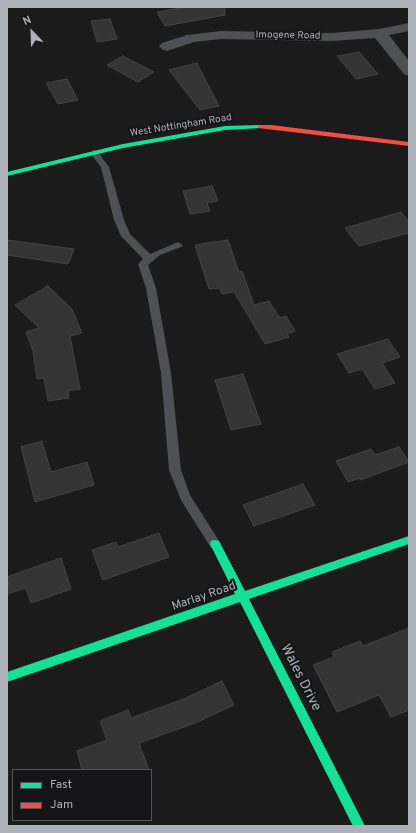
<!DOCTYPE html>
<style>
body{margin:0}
#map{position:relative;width:416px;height:833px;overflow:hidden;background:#1b1b1b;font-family:Overpass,sans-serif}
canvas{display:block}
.frame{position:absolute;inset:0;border:8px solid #adb1ba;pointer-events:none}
.legend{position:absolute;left:12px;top:769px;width:140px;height:52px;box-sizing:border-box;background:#151517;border:1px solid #525358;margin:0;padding:5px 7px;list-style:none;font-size:12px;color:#adb1ba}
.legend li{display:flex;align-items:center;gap:8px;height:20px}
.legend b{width:20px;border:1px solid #525358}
.north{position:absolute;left:12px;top:12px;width:40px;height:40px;-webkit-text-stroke:3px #151517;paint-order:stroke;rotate:337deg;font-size:11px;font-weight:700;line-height:16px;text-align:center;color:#adb1ba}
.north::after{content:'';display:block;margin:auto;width:14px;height:18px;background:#adb1ba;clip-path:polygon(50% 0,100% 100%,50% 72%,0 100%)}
</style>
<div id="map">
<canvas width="416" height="833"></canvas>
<div class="frame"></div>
<ul class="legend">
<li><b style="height:5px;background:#16e098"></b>Fast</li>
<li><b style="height:5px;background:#f24e42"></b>Jam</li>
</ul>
<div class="north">N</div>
</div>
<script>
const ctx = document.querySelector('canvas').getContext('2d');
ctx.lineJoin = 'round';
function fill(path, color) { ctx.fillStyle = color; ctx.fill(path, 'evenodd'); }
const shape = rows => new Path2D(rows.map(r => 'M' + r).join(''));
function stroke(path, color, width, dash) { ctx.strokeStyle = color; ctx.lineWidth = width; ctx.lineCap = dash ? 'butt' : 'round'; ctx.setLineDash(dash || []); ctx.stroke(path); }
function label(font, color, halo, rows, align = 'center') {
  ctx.font = font + ' Overpass,sans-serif'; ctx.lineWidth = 4; ctx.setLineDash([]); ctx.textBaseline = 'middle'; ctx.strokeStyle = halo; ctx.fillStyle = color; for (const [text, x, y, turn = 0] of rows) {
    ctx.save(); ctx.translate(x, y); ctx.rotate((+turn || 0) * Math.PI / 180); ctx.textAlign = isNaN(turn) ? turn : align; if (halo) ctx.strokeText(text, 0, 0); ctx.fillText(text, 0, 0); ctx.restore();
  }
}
const building = shape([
 [186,7,225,7,225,15,165,26,157,12,186,7],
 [110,19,117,39,97,42,91,21,110,19],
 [359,52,378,74,356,79,337,56,359,52],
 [123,56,154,72,138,82,107,65,123,56],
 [197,63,219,106,200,110,169,70,197,63],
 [67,79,78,100,58,104,46,83,67,79],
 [212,186,218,201,207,203,210,211,190,214,183,191,212,186],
 [401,212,409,222,409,233,359,246,345,228,401,212],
 [7,240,74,249,68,264,7,255,7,240],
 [228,240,239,272,242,271,254,305,269,301,280,318,286,316,295,331,287,334,289,337,265,344,234,292,222,294,220,288,209,289,195,245,228,240],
 [48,286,72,309,82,333,70,336,80,389,68,391,69,398,48,401,44,378,37,379,33,351,26,332,39,328,15,305,48,286],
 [388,339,400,357,382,363,395,383,375,389,362,369,349,373,337,354,388,339],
 [243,374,261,424,231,430,215,380,243,374],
 [42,441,51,472,87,462,94,485,35,502,21,447,42,441],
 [399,447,409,462,360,480,360,478,348,482,336,461,371,449,375,455,399,447],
 [303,484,315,505,254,526,243,505,303,484],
 [159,533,169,557,103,580,92,550,116,542,118,547,159,533],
 [61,558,71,589,31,603,26,588,7,594,7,577,61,558],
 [409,628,409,710,391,717,379,695,337,712,313,665,334,657,332,652,360,641,363,646,409,628],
 [222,681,234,705,195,723,139,743,149,770,82,770,77,751,107,740,100,721,128,710,131,718,184,699,222,681]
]);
const lane = shape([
 [94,150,97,151,109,167,124,220,130,234,150,254,178,242,183,245,181,247,160,255,148,265,156,288,171,373,181,470,190,495,221,544,219,548,215,549,211,548,181,500,169,470,161,373,146,288,138,264,143,259,121,236,114,220,101,167,90,153,94,150]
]);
const street = shape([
 [409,23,409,31,389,35,409,61,409,76,404,74,375,38,332,41,221,39,194,42,167,51,162,49,159,46,162,43,187,35,221,31,332,33,379,29,409,23]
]);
const fast = shape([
 [260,125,262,126,262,128,225,130,123,148,7,176,7,172,123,144,225,126,260,125],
 [409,536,409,544,249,599,365,826,353,826,240,602,7,682,7,672,235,594,210,544,211,541,215,540,219,541,245,591,409,536]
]);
const jam = shape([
 [260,125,271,125,409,142,409,146,258,128,258,126,260,125]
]);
const farStreetnames = [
 ["Imogene Road",288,36,1],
 ["West Nottingham Road",181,126,-9]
];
const streetNames = [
 ["Marlay Road",204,597,-19]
];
const nearStreetnames = [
 ["Wales Drive",300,678,63]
];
fill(building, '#343435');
stroke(building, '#434447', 1);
fill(lane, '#4f5054');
fill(street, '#4f5054');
fill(fast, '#16e098');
fill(jam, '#f24e42');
label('10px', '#adb1ba', '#151517', farStreetnames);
label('12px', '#adb1ba', '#151517', streetNames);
label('14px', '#adb1ba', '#151517', nearStreetnames);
</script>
